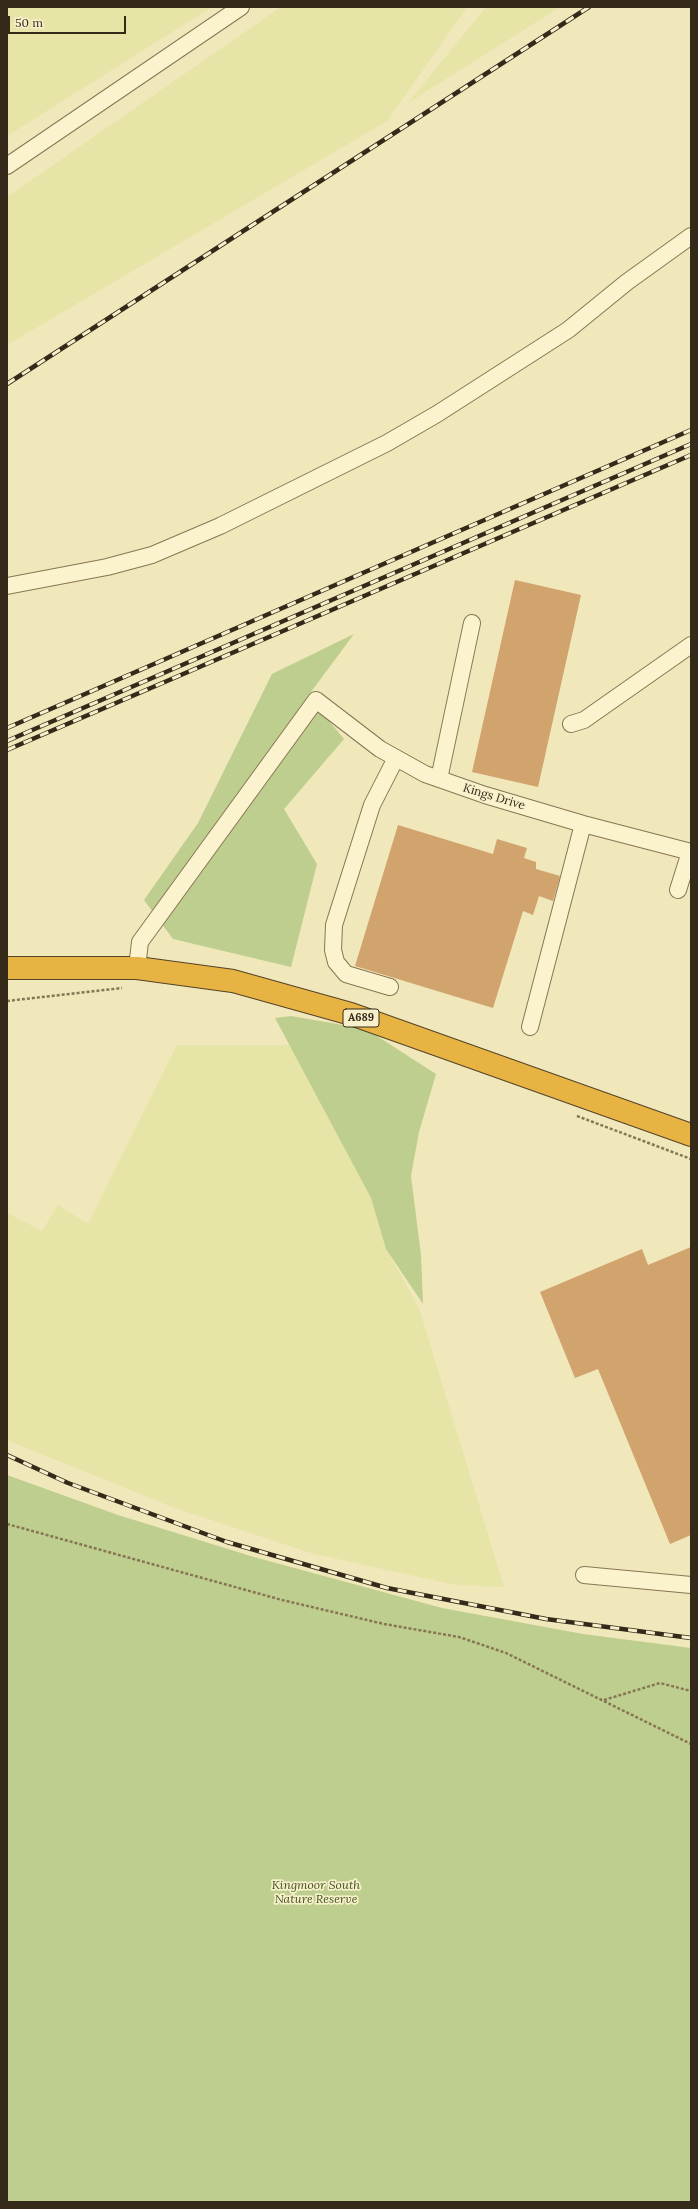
<!DOCTYPE html>
<style>
body{margin:0}
#map{position:relative;width:698px;height:2209px;overflow:hidden;background:#f0e7ba;font-family:Lora,serif}
canvas{display:block}
.frame{position:absolute;inset:0;border:8px solid #352a1a;pointer-events:none}
.scale{position:absolute;left:8px;top:16px;width:118px;height:18px;box-sizing:border-box;border:2px solid #352a1a;border-top:0;padding-left:5px;font-size:12px;line-height:14px;white-space:nowrap;color:#352a1a;-webkit-text-stroke:3px #f7f0ca;paint-order:stroke}
</style>
<div id="map">
<canvas width="698" height="2209"></canvas>
<div class="frame"></div>
<div class="scale">50 m</div>
</div>
<script>
const ctx = document.querySelector('canvas').getContext('2d');
ctx.lineJoin = 'round';
function fill(path, color) { ctx.fillStyle = color; ctx.fill(path, 'evenodd'); }
const shape = rows => new Path2D(rows.map(r => 'M' + r).join(''));
function stroke(path, color, width, dash) { ctx.strokeStyle = color; ctx.lineWidth = width; ctx.lineCap = dash ? 'butt' : 'round'; ctx.setLineDash(dash || []); ctx.stroke(path); }
function label(font, color, halo, rows, align = 'center') {
  ctx.font = font + ' Lora,serif'; ctx.lineWidth = 3.5; ctx.setLineDash([]); ctx.textBaseline = 'middle'; ctx.strokeStyle = halo; ctx.fillStyle = color; for (const [text, x, y, turn = 0] of rows) {
    ctx.save(); ctx.translate(x, y); ctx.rotate((+turn || 0) * Math.PI / 180); ctx.textAlign = isNaN(turn) ? turn : align; if (halo) ctx.strokeText(text, 0, 0); ctx.fillText(text, 0, 0); ctx.restore();
  }
}
const farmland = shape([
 [7,7,212,7,7,136],
 [281,7,467,7,387,121,7,345,7,197],
 [486,7,560,7,408,103],
 [177,1045,290,1045,371,1198,386,1249,419,1308,504,1587,456,1585,314,1554,172,1507,7,1440,7,1217,9,1214,42,1231,58,1205,88,1224]
]);
const green = shape([
 [354,634,308,696,344,739,284,809,317,864,291,967,173,939,144,900,198,823,272,674],
 [291,1016,366,1029,436,1074,419,1132,411,1176,421,1255,423,1304,386,1249,371,1198,275,1018],
 [7,1475,118,1515,254,1557,442,1608,583,1634,691,1648,691,2202,7,2202]
]);
const building = shape([
 [515,580,581,595,538,787,472,772],
 [398,825,493,854,497,839,527,848,524,858,536,862,536,869,560,876,553,901,539,896,533,915,523,911,493,1008,355,966],
 [691,1247,691,1535,670,1544,598,1369,575,1378,540,1292,642,1249,648,1265]
]);
const path = shape([
 [7,1001,122,988],
 [577,1116,691,1159],
 [7,1524,282,1600,384,1624,459,1637,506,1653,691,1744],
 [604,1700,660,1683,691,1691]
]);
const minor = shape([
 [7,166,241,7],
 [7,586,107,567,152,555,220,526,387,443,437,414,568,330,627,282,691,236],
 [571,724,584,720,691,645],
 [439,779,472,623],
 [678,890,690,852],
 [137,968,140,942,316,700,380,749,425,774,485,795,583,824,691,852],
 [390,987,346,974,336,962,333,950,334,925,372,805,396,758],
 [530,1027,583,824],
 [584,1575,691,1585]
]);
const highway = shape([
 [7,968,137,968,233,981,351,1014,691,1135]
]);
const rail = shape([
 [7,384,589,7],
 [7,728,691,430],
 [7,741,691,444],
 [7,750,691,455],
 [7,1455,68,1483,227,1542,387,1588,546,1619,691,1638]
]);
const shields = [
 [361,1018,36]
];
const shieldNames = [
 ["A689",361,1018]
];
const streetNames = [
 ["Kings Drive",494,797,17]
];
const parkNames = [
 ["Kingmoor South",316,1886],
 ["Nature Reserve",316,1900]
];
fill(farmland, '#e6e4a7');
fill(green, '#bece8e');
fill(building, '#d1a36d');
stroke(minor, '#877654', 18);
stroke(highway, '#544229', 24);
stroke(path, '#877654', 2.5, [3, 2]);
stroke(minor, '#fbf3cd', 16);
stroke(highway, '#e7b343', 22);
stroke(rail, '#352a1a', 4.5);
stroke(rail, '#f7f0ca', 3, [9]);
for (const [x, y, w] of shields) { const box = new Path2D(); box.roundRect(x - w / 2, y - 9, w, 18, 3); ctx.fillStyle = '#f7f0ca'; ctx.fill(box); stroke(box, '#352a1a', 1); }
label('bold 11px', '#352a1a', null, shieldNames);
label('12px', '#352a1a', '#f7f0ca', streetNames);
label('italic 12px', '#3f531f', '#f7f0ca', parkNames);
</script>
